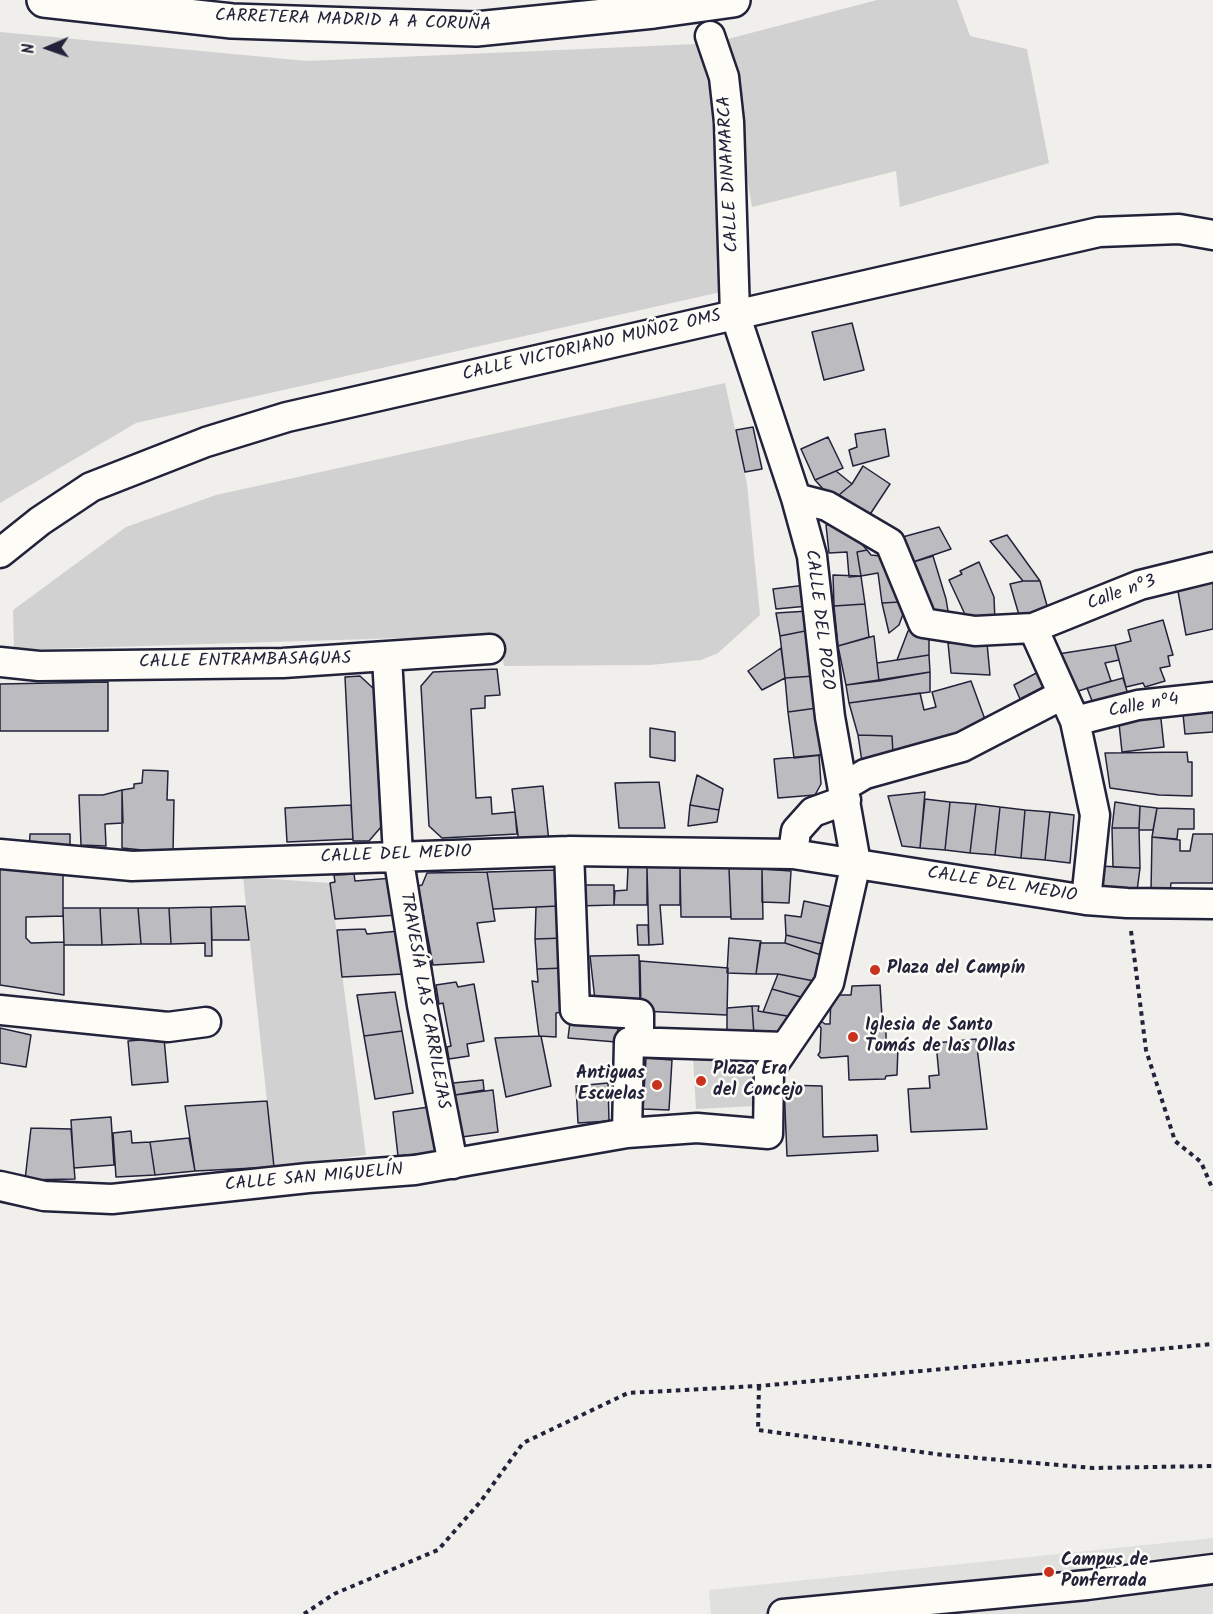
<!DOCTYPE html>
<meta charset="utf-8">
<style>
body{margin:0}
#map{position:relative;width:1213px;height:1614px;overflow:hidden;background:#f0efec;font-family:Kalam,sans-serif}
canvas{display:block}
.north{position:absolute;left:18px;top:18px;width:60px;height:60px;-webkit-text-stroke:4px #fdfcf7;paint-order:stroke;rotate:268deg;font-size:16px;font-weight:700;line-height:24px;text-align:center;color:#22223b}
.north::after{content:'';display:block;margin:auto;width:21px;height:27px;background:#22223b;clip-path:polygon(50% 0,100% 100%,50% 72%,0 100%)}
</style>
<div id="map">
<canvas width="1213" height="1614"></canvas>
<div class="north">N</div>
</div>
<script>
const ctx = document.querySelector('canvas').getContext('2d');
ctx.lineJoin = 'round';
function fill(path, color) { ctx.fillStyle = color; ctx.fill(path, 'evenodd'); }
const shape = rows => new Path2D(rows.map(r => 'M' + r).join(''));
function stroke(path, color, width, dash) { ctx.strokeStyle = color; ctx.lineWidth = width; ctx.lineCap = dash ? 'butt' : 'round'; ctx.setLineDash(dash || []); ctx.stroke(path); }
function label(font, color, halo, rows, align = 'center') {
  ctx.font = font + ' Kalam,sans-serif'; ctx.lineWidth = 5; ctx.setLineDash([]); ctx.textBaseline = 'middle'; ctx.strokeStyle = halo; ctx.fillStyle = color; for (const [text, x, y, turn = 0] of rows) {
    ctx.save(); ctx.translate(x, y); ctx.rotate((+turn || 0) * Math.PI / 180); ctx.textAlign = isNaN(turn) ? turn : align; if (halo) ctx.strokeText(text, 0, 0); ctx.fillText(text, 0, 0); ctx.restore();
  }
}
const built = shape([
 [1213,1538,1213,1614,711,1614,709,1590]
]);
const green = shape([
 [877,0,957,0,970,36,1027,49,1049,163,900,207,896,171,752,207,724,40],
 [0,32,307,61,697,44,727,148,730,290,136,423,0,503],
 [725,383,747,484,760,615,718,653,701,660,650,665,504,666,499,635,14,650,13,610,126,527,216,495],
 [243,877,330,883,366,1155,274,1167],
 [752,1056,754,1106,696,1109,693,1057]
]);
const building = shape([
 [852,323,864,370,824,380,812,332,852,323],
 [753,427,762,469,745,472,736,430,753,427],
 [885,429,889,456,853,466,849,450,857,447,855,434,885,429],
 [828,437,843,468,815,480,801,449,828,437],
 [863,466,890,484,865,522,833,500,852,484,863,466],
 [836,471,852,484,833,500,815,480,836,471],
 [843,523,867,550,857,552,861,576,849,577,847,552,829,553,826,525,843,523],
 [939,527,951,549,907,564,899,538,939,527],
 [1007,535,1040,581,1023,581,990,541,1007,535],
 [867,550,871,555,880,556,900,602,882,603,878,573,861,576,857,552,867,550],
 [933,556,946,599,949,617,924,606,907,564,933,556],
 [979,562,994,597,995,622,969,623,949,580,962,574,960,571,979,562],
 [833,575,861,576,865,604,834,606,833,575],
 [1213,578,1213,629,1186,635,1177,586,1213,578],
 [1023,581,1040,581,1050,616,1021,622,1010,584,1023,581],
 [806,585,808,606,776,609,773,589,806,585],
 [900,602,903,614,899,625,889,633,882,603,900,602],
 [865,604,869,637,838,646,834,606,865,604],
 [808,611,810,630,780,636,776,613,808,611],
 [1163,620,1173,655,1168,656,1170,666,1160,668,1165,681,1145,687,1143,683,1126,687,1115,645,1131,641,1128,630,1163,620],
 [911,629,929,629,929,655,897,660,908,631,911,629],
 [810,630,814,676,785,678,780,636,810,630],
 [874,636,879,681,846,685,838,646,874,636],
 [948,643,987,643,990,675,951,673,948,643],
 [1115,645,1119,660,1105,663,1111,681,1075,692,1058,654,1115,645],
 [781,648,785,678,762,690,748,671,781,648],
 [929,655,930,672,879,681,877,663,929,655],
 [497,669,500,695,485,696,485,708,471,709,476,798,491,797,492,814,515,812,517,834,442,838,429,826,421,686,433,672,497,669],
 [1040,671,1047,685,1020,699,1014,685,1040,671],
 [930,672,930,692,849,703,846,685,930,672],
 [360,676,374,689,381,827,369,841,353,841,345,677,360,676],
 [814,676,817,708,788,712,785,678,814,676],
 [1123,678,1130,701,1096,711,1087,688,1123,678],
 [971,681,987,725,893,754,892,736,858,735,849,703,920,693,924,710,936,707,932,692,971,681],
 [108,682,108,731,0,731,0,684,108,682],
 [1213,700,1213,732,1185,734,1182,704,1213,700],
 [817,708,822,755,794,758,788,712,817,708],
 [1160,710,1164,747,1122,752,1118,714,1160,710],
 [650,728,675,732,675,761,650,757,650,728],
 [858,735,892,736,893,754,862,762,858,735],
 [1187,752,1188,762,1192,762,1192,796,1159,795,1110,788,1105,753,1187,752],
 [819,755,821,784,815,795,778,798,774,759,819,755],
 [143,770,168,771,167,800,174,800,173,853,122,848,122,790,134,788,134,784,142,783,143,770],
 [697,775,723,789,719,810,690,805,697,775],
 [659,782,665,828,619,828,615,783,659,782],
 [543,786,549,842,519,843,512,789,543,786],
 [122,790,123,823,105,824,106,846,81,845,79,795,103,795,122,790],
 [925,792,920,848,902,846,888,796,925,792],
 [925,799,950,802,945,850,920,848,925,799],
 [950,802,976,804,970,853,945,850,950,802],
 [1115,802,1140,806,1139,828,1112,828,1115,802],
 [976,804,1000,807,995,855,970,853,976,804],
 [351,805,353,839,287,842,285,808,351,805],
 [690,805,719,810,717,822,688,826,690,805],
 [1140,806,1157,808,1153,830,1139,830,1140,806],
 [1000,807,1025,810,1021,858,995,855,1000,807],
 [1157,808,1194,809,1194,829,1178,829,1177,839,1152,837,1157,808],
 [1025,810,1050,812,1045,860,1021,858,1025,810],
 [1050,812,1074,815,1070,863,1045,860,1050,812],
 [1112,828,1139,828,1140,868,1113,867,1112,828],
 [30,834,70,834,70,853,29,852,30,834],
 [1193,834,1213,834,1213,883,1171,883,1170,892,1151,891,1152,837,1180,840,1180,851,1190,851,1193,834],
 [691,865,729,868,731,917,681,917,680,867,691,865],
 [1099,866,1140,868,1137,891,1098,891,1099,866],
 [628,867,647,867,647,905,614,905,615,891,627,890,628,867],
 [647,867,680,867,680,905,660,905,663,944,649,945,647,867],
 [0,868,63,871,63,916,26,917,26,938,31,943,64,942,64,995,0,985,0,868],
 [729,868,762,869,763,919,731,919,729,868],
 [762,869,791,871,789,903,762,902,762,869],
 [556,870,558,906,493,909,487,872,556,870],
 [487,872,495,921,477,923,484,962,433,965,418,886,422,885,427,873,487,872],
 [354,874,355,881,393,878,398,915,335,919,330,883,335,882,334,875,354,874],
 [576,885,614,885,614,905,577,906,576,885],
 [804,901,832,907,823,944,786,935,785,915,801,917,804,901],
 [245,906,249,940,212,940,211,907,245,906],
 [558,906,564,938,535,939,536,907,558,906],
 [211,907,212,956,205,956,205,943,171,944,169,908,211,907],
 [63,908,100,908,102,945,64,945,63,908],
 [100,908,138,908,141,944,102,945,100,908],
 [138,908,169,908,171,944,141,944,138,908],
 [637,925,648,925,649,945,638,945,637,925],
 [365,929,367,934,399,931,404,974,342,977,337,930,365,929],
 [786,935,823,944,821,955,785,943,786,935],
 [564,938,565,968,537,969,535,939,564,938],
 [729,938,761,941,756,974,727,973,729,938],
 [760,943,785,943,824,956,814,981,778,974,756,974,760,943],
 [639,955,640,1005,595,1000,590,956,639,955],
 [640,961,728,968,727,1015,641,1011,640,961],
 [565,968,567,1011,556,1013,556,1037,539,1036,532,981,538,982,537,969,565,968],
 [778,974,814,981,808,999,772,989,778,974],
 [456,982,458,987,474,984,484,1041,467,1044,469,1056,449,1059,447,1047,451,1046,443,1003,439,1004,436,985,456,982],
 [880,985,882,1017,886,1018,886,1046,898,1046,897,1075,886,1076,885,1079,849,1080,848,1056,821,1058,818,1055,820,1052,821,1028,818,1024,821,1021,825,1024,830,1024,831,995,851,995,852,986,880,985],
 [772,989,808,999,793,1017,763,1012,772,989],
 [395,992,402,1031,364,1036,357,995,395,992],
 [752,1006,754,1035,727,1037,727,1008,752,1006],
 [752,1006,759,1006,758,1011,793,1017,788,1032,754,1035,752,1006],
 [571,1014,620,1016,616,1042,568,1038,571,1014],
 [0,1028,31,1035,26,1067,0,1063,0,1028],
 [402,1031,413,1093,375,1099,364,1036,402,1031],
 [541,1036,551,1086,506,1097,495,1038,541,1036],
 [164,1038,168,1082,132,1085,128,1041,164,1038],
 [976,1039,987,1129,911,1132,908,1089,930,1088,929,1076,939,1075,936,1043,976,1039],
 [646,1058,672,1060,669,1110,643,1109,646,1058],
 [483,1080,484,1090,455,1095,453,1083,483,1080],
 [608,1083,609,1121,578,1123,576,1086,608,1083],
 [784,1085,822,1086,823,1137,877,1135,878,1151,787,1156,784,1085],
 [493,1090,498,1132,462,1137,455,1095,493,1090],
 [267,1101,274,1167,195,1171,185,1106,267,1101],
 [429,1107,435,1152,398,1156,393,1112,429,1107],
 [111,1117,114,1165,74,1168,71,1120,111,1117],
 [31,1128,71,1129,75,1179,25,1180,31,1128],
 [131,1131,132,1143,150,1142,155,1175,116,1177,113,1133,131,1131],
 [189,1138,195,1171,155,1175,150,1142,189,1138]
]);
const path = shape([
 [1131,931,1146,1050,1175,1141,1201,1162,1213,1190],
 [759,1386,758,1430,943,1455,1093,1468,1212,1466],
 [304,1614,334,1594,438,1550,481,1501,523,1443,628,1393,759,1386,1213,1344]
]);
const minor = shape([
 [710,36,724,77,729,122,735,314,796,498,812,556,830,717,856,863,829,983,769,1071,768,1134,697,1128,627,1133,629,1042,785,1047],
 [796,498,827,506,890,543,923,623,975,631,1033,628,1140,585,1213,567],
 [0,553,40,521,91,487,206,442,287,417,1099,232,1179,229,1213,235],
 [1033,628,1075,721,1095,815,1086,900],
 [387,657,398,855,422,1005,453,1164],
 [0,662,39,666,283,663,490,649],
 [1075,721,1138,705,1213,697],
 [843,787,865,774,962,747,1062,695],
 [569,851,575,1010,639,1014,639,1042],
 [0,854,132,866,569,851,793,854,1086,900,1127,903,1213,904],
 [793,854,796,831,813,812,846,800],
 [0,1010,168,1027,206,1022],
 [0,1186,44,1196,112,1199,308,1178,415,1170,627,1133],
 [783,1614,1087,1585,1213,1569]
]);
const highway = shape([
 [44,0,232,21,476,29,654,11,733,0]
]);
const markers = [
 [875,970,6,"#c8321e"],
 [853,1037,6,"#c8321e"],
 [701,1081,6,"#c8321e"],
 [657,1085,6,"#c8321e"],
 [1049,1572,6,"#c8321e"]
];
const streetNames = [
 ["CARRETERA MADRID A A CORUÑA",353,22,2],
 ["CALLE DINAMARCA",730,174,-93],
 ["CALLE VICTORIANO MUÑOZ OMS",592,347,-13],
 ["Calle nº3",1122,594,-20],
 ["CALLE DEL POZO",818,620,83],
 ["CALLE ENTRAMBASAGUAS",245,662,-1],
 ["Calle nº4",1144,707,-10],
 ["CALLE DEL MEDIO",396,856,-2],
 ["CALLE DEL MEDIO",1002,886,9],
 ["TRAVESÍA LAS CARRILEJAS",423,1001,80],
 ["CALLE SAN MIGUELÍN",314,1179,-5]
];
const poiNames = [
 ["Plaza del Campín",887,970],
 ["Iglesia de Santo",865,1027],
 ["Tomás de las Ollas",865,1048],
 ["Plaza Era",713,1071],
 ["del Concejo",713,1092],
 ["Antiguas",645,1075,"right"],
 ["Escuelas",645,1096,"right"],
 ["Campus de",1061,1562],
 ["Ponferrada",1061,1583]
];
fill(built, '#e0e0df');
fill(green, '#d2d1d1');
fill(building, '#bcbcc0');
stroke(building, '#22223b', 1.5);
stroke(minor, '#22223b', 33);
stroke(highway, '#22223b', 38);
stroke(path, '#22223b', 4, [4.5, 4.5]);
stroke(minor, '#fdfcf7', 28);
stroke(highway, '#fdfcf7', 33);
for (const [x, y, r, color] of markers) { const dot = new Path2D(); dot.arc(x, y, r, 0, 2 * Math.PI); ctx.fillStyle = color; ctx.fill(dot); stroke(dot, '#fdfcf7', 2); }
label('18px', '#22223b', '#fdfcf7', streetNames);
label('bold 18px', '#22223b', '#fdfcf7', poiNames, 'left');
</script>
